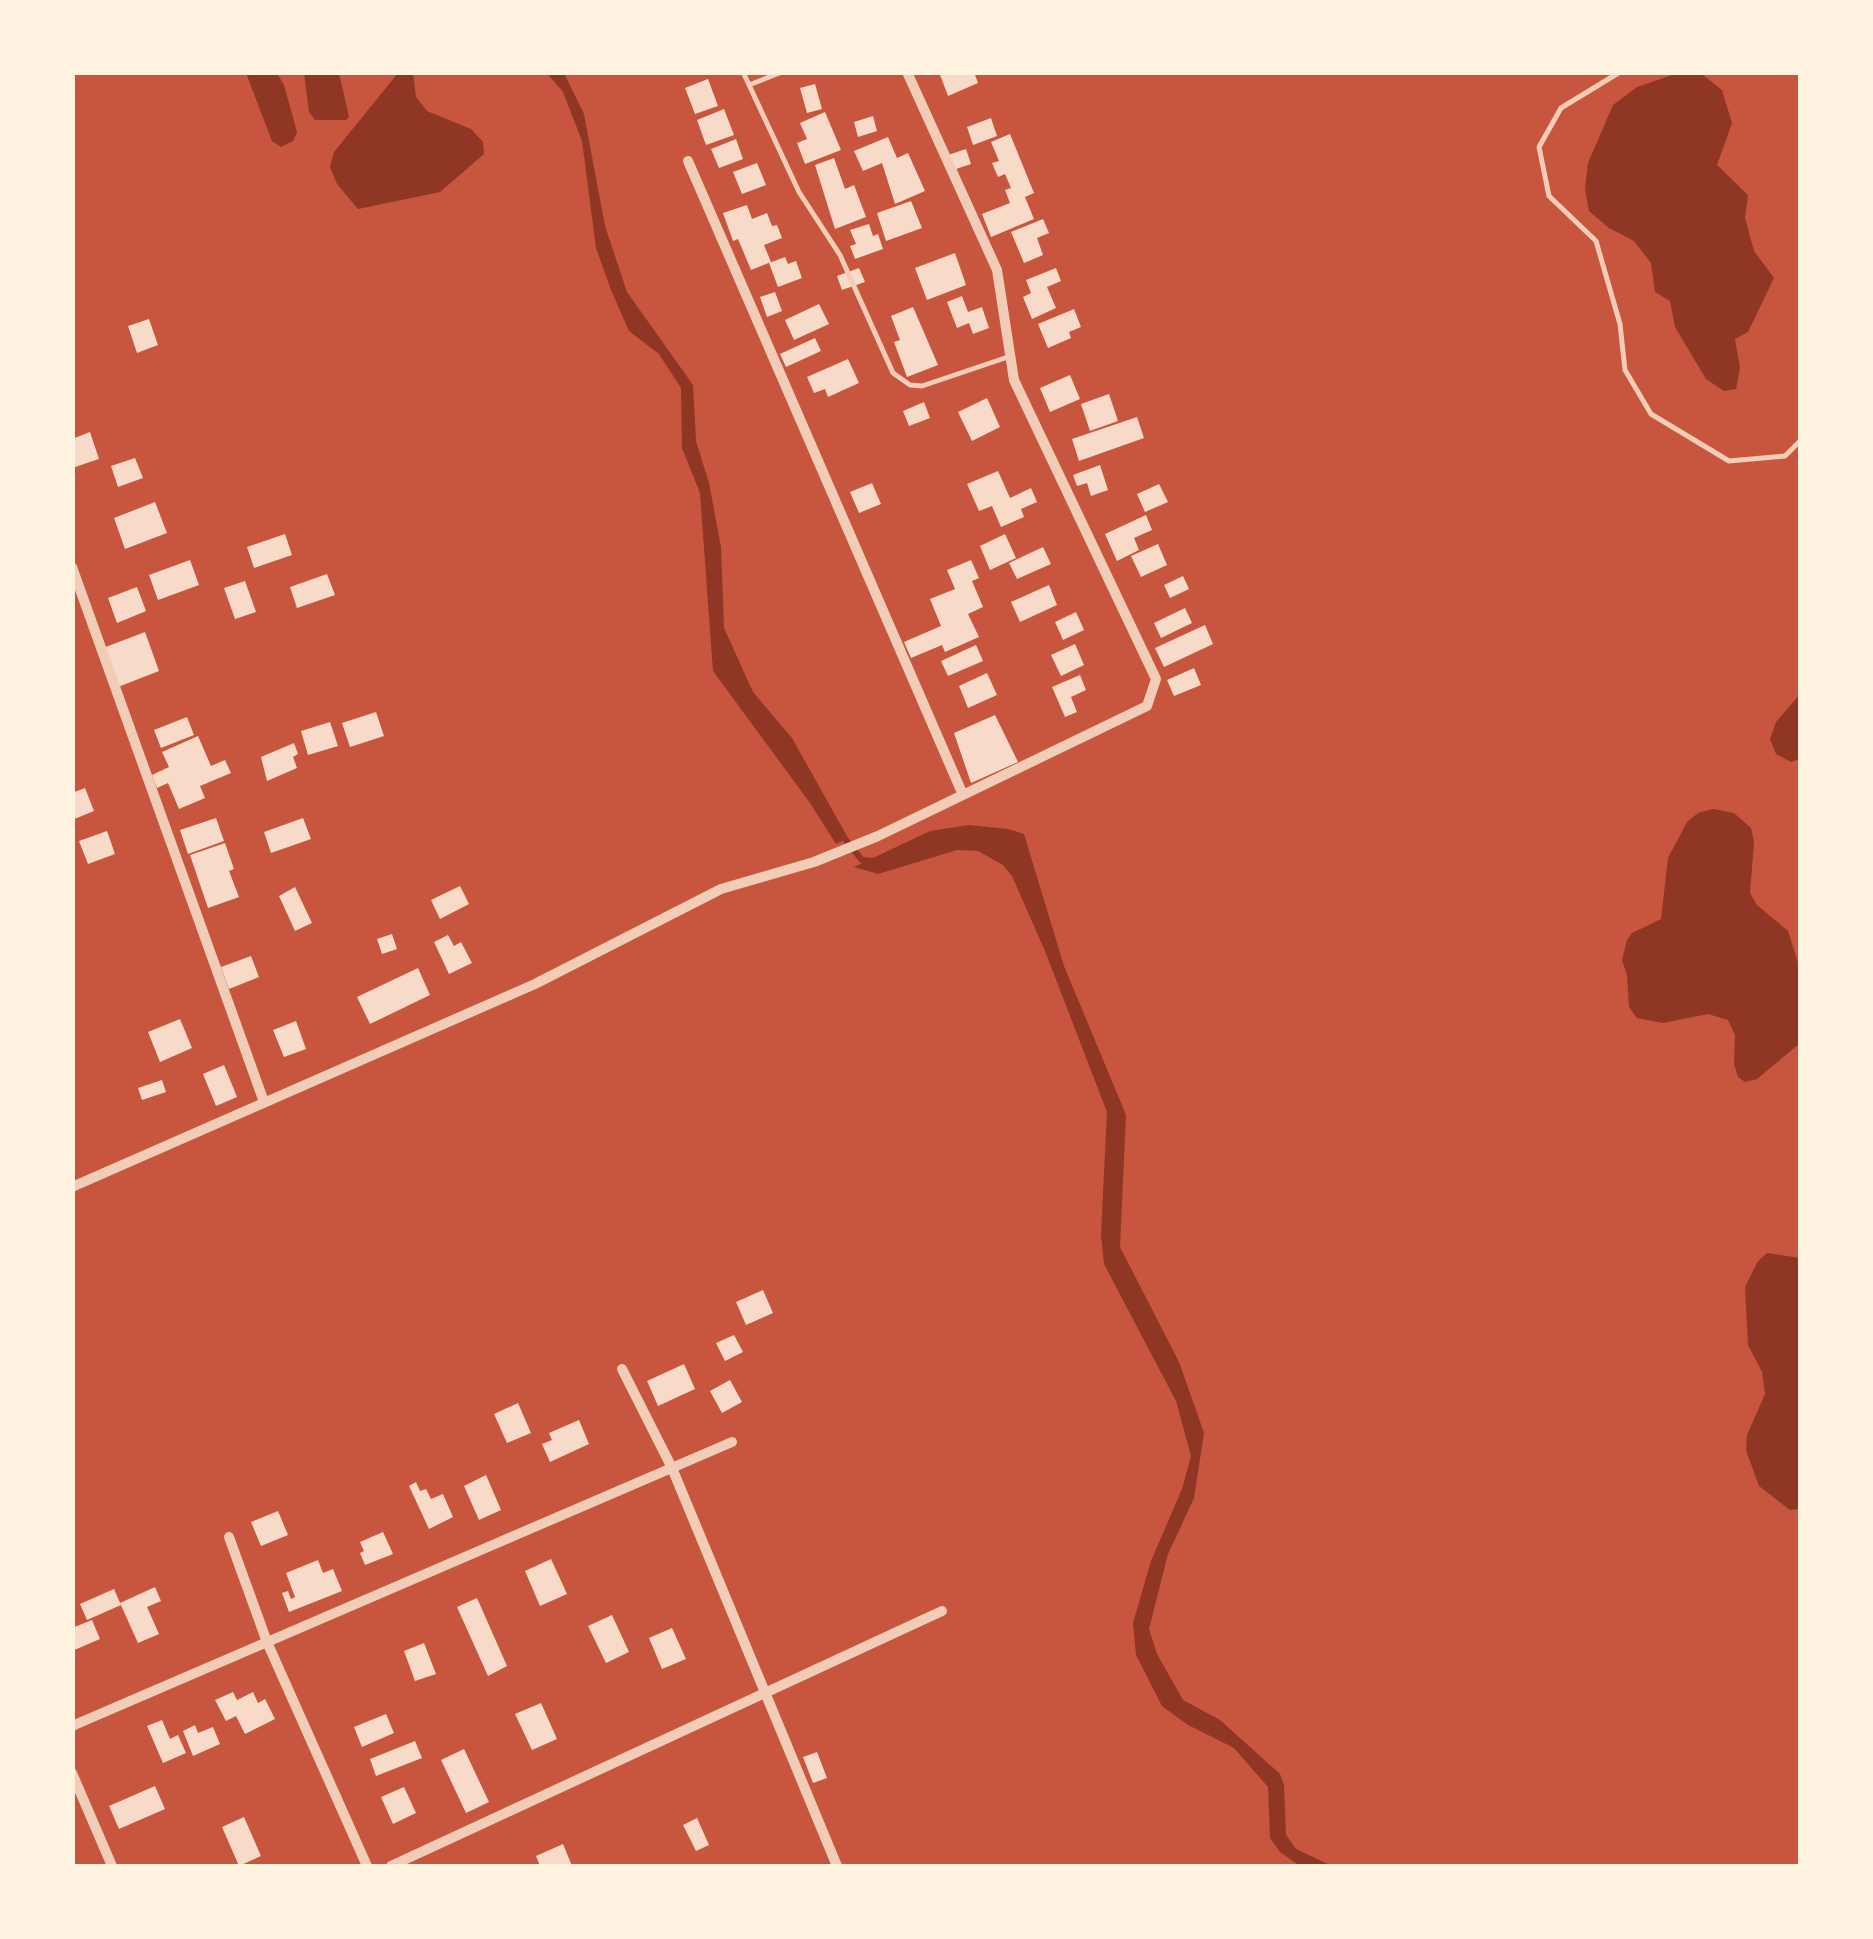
<!DOCTYPE html>
<style>
body{margin:0}
#map{position:relative;width:1873px;height:1939px;overflow:hidden;background:#c8553d;font-family:"Public Sans",sans-serif}
canvas{display:block}
.frame{position:absolute;inset:0;border:75px solid #fff3e0;pointer-events:none}
</style>
<div id="map">
<canvas width="1873" height="1939"></canvas>
<div class="frame"></div>
</div>
<script>
const ctx = document.querySelector('canvas').getContext('2d');
ctx.lineJoin = 'round';
function fill(path, color) { ctx.fillStyle = color; ctx.fill(path, 'evenodd'); }
const shape = rows => new Path2D(rows.map(r => 'M' + r).join(''));
function stroke(path, color, width, dash) { ctx.strokeStyle = color; ctx.lineWidth = width; ctx.lineCap = dash ? 'butt' : 'round'; ctx.setLineDash(dash || []); ctx.stroke(path); }
const water = shape([
 [246,73,277,73,284,85,297,132,293,141,281,147,272,141],
 [304,73,339,73,349,117,346,120,315,120,309,112],
 [398,73,413,73,416,97,427,111,471,129,483,142,484,154,440,192,358,209,337,184,330,167,334,152],
 [547,73,564,73,584,114,605,226,627,292,693,385,696,441,709,483,721,547,724,628,753,692,792,738,848,838,836,844,810,803,713,671,700,493,682,448,681,388,659,354,629,331,611,290,596,248,582,141,563,92],
 [1672,75,1703,75,1722,90,1732,123,1717,165,1748,195,1745,218,1754,251,1774,278,1748,332,1735,339,1740,368,1736,389,1724,391,1706,379,1675,327,1670,301,1655,292,1651,263,1634,241,1609,228,1589,211,1585,189,1588,163,1613,105,1637,87],
 [1800,694,1800,759,1791,762,1776,754,1770,739,1776,722],
 [1713,809,1734,813,1751,828,1754,842,1750,893,1757,905,1788,931,1800,969,1800,1043,1757,1079,1745,1082,1738,1077,1734,1064,1735,1035,1728,1020,1708,1014,1663,1023,1637,1018,1629,1007,1627,975,1622,960,1627,940,1632,933,1661,919,1668,858,1687,822,1698,813],
 [969,825,1008,829,1024,834,1064,966,1126,1115,1120,1247,1179,1362,1204,1433,1194,1498,1168,1554,1149,1629,1157,1654,1183,1700,1220,1720,1280,1774,1284,1785,1286,1835,1296,1849,1332,1866,1300,1866,1280,1852,1270,1838,1268,1787,1234,1748,1188,1725,1162,1706,1136,1655,1133,1623,1151,1561,1182,1489,1191,1456,1176,1401,1104,1264,1101,1235,1107,1112,1045,951,1012,876,1003,865,978,851,957,850,878,874,854,867,930,831],
 [1767,1253,1800,1258,1800,1509,1790,1510,1759,1486,1746,1450,1747,1435,1765,1394,1762,1372,1748,1345,1745,1287,1758,1261]
]);
const stream = shape([
 [841,834,862,860,876,861]
]);
const building = shape([
 [939,72,974,72,978,83,948,96],
 [708,79,718,106,695,114,685,88],
 [815,84,822,109,807,113,800,88],
 [724,109,734,135,706,145,697,120],
 [825,112,841,150,805,164,797,143,807,139,800,123],
 [873,116,877,131,858,137,854,122],
 [991,118,997,136,973,145,967,127],
 [1010,134,1034,193,1025,197,1034,219,991,237,982,214,1010,203,1005,190,1011,188,1005,174,998,177,992,163,999,161,991,142],
 [888,137,897,158,908,153,925,191,895,204,882,163,863,171,854,151],
 [736,139,743,159,719,168,711,149],
 [966,149,971,164,953,170,948,155],
 [834,158,845,189,854,185,866,217,835,229,815,165],
 [757,163,766,185,742,194,733,172],
 [911,201,922,228,886,241,877,213],
 [747,205,752,219,767,213,772,226,777,225,782,238,764,245,771,262,751,270,738,239,733,241,723,213],
 [1043,219,1049,233,1037,238,1043,255,1024,263,1011,232],
 [869,224,873,236,878,234,883,249,855,259,850,246,856,244,850,230],
 [955,253,966,285,927,300,915,268],
 [785,257,788,264,796,261,802,278,778,287,769,263],
 [859,268,865,282,842,290,837,276],
 [1056,268,1061,281,1047,287,1056,308,1032,319,1023,297,1031,293,1026,280],
 [775,292,782,311,767,317,760,297],
 [962,296,968,312,982,307,989,328,973,334,969,323,957,328,947,302],
 [819,304,829,324,794,340,785,320],
 [913,307,938,365,907,377,894,342,900,340,891,316],
 [1074,309,1081,327,1069,332,1071,338,1048,348,1038,324],
 [149,319,158,345,137,353,128,326],
 [815,338,821,351,786,367,780,354],
 [848,359,859,383,828,397,825,389,814,393,807,377],
 [1070,375,1080,399,1050,412,1040,388],
 [1109,394,1118,421,1090,431,1081,404],
 [987,398,1000,427,972,441,958,412],
 [924,402,930,418,909,426,903,411],
 [1137,417,1144,438,1079,461,1072,439],
 [90,432,99,459,72,468,72,439],
 [135,458,143,478,118,487,111,466],
 [1100,465,1108,490,1091,496,1087,483,1077,486,1073,475],
 [998,471,1010,498,1031,488,1037,502,1021,509,1024,517,1001,527,992,506,979,511,967,484],
 [872,483,881,504,859,513,850,492],
 [1159,484,1168,502,1145,512,1137,494],
 [155,502,167,533,125,549,114,518],
 [1146,515,1152,530,1134,538,1139,550,1117,561,1105,534],
 [285,534,292,555,254,568,247,547],
 [1005,534,1016,558,990,570,980,546],
 [1158,544,1167,565,1141,577,1131,556],
 [1043,547,1051,564,1017,579,1009,563],
 [190,560,199,585,158,600,149,575],
 [971,560,979,578,972,581,983,607,968,614,979,637,945,652,942,645,911,658,904,642,941,626,930,599,955,589,947,570],
 [327,574,335,595,297,608,290,587],
 [1183,576,1189,589,1170,598,1164,585],
 [245,581,256,612,235,619,224,588],
 [1049,585,1057,605,1020,622,1011,602],
 [137,587,146,611,117,623,108,598],
 [1185,608,1192,623,1161,638,1154,623],
 [1076,612,1084,630,1063,640,1055,622],
 [1205,625,1213,644,1164,667,1155,648],
 [145,632,159,671,118,687,103,648],
 [1075,644,1084,665,1061,676,1051,655],
 [976,645,983,661,948,676,941,661],
 [1194,668,1201,685,1174,696,1167,680],
 [987,673,997,695,968,708,959,686],
 [1080,675,1086,690,1071,697,1077,712,1065,717,1052,687],
 [376,712,384,736,350,747,342,723],
 [995,715,1018,762,971,783,954,733],
 [187,717,194,735,161,748,154,730],
 [330,722,338,746,308,755,301,731],
 [198,736,211,766,225,760,231,773,200,786,205,798,179,809,168,783,157,788,152,775,169,767,162,752],
 [294,743,298,754,293,757,297,768,267,781,261,757],
 [85,788,94,811,72,820,72,793],
 [216,818,224,841,188,854,180,830],
 [303,818,311,839,271,853,264,832],
 [107,831,115,854,88,864,79,841],
 [225,843,234,869,229,871,239,897,208,908,190,855],
 [460,886,469,904,440,919,431,900],
 [295,887,312,923,295,931,279,896],
 [392,934,397,949,382,954,377,939],
 [448,935,454,946,461,942,472,963,449,974,434,942],
 [251,956,259,977,229,989,221,967],
 [418,968,430,995,370,1024,357,997],
 [180,1019,192,1048,160,1062,148,1032],
 [296,1021,306,1049,284,1057,273,1030],
 [224,1065,237,1097,216,1106,203,1074],
 [162,1080,166,1092,142,1100,138,1088],
 [763,1290,773,1313,746,1325,736,1302],
 [734,1335,743,1352,725,1361,716,1343],
 [684,1364,695,1389,658,1406,647,1381],
 [730,1380,742,1402,722,1413,710,1391],
 [518,1403,531,1433,507,1443,494,1414],
 [579,1420,589,1444,550,1462,542,1444,552,1440,549,1433],
 [486,1475,501,1510,479,1520,464,1486],
 [416,1482,420,1491,426,1489,431,1499,443,1494,453,1517,429,1529,409,1486],
 [278,1511,288,1535,261,1546,251,1522],
 [383,1532,393,1554,365,1565,360,1553,364,1551,360,1542],
 [551,1559,567,1594,540,1606,525,1571],
 [318,1560,323,1573,333,1569,342,1591,289,1612,282,1593,288,1591,291,1599,295,1597,286,1573],
 [155,1587,161,1601,147,1607,159,1634,138,1643,120,1603],
 [114,1589,121,1605,87,1620,80,1604],
 [477,1598,507,1666,488,1676,457,1607],
 [612,1615,629,1652,606,1663,588,1626],
 [92,1620,100,1639,72,1651,72,1628],
 [672,1628,686,1659,662,1669,649,1638],
 [424,1643,436,1674,415,1681,404,1651],
 [233,1692,237,1700,253,1692,258,1703,265,1699,275,1719,245,1734,236,1716,226,1721,215,1700],
 [541,1703,557,1739,532,1750,515,1714],
 [386,1714,394,1733,362,1747,354,1727],
 [162,1720,170,1739,178,1735,186,1753,163,1763,147,1726],
 [195,1725,198,1733,213,1727,220,1744,193,1756,183,1731],
 [415,1741,422,1758,376,1776,370,1759],
 [464,1749,489,1802,466,1813,441,1760],
 [817,1752,827,1778,813,1783,803,1757],
 [155,1786,165,1809,119,1829,109,1806],
 [404,1787,416,1813,393,1824,381,1797],
 [244,1817,261,1856,239,1866,222,1827],
 [697,1818,709,1845,696,1851,683,1825],
 [563,1844,572,1866,540,1866,536,1856]
]);
const service = shape([
 [743,72,799,192,840,255,893,373,910,385,922,386,1008,357],
 [1620,72,1561,108,1539,147,1549,196,1596,241,1620,324,1625,370,1651,414,1729,461,1785,456,1800,441],
 [749,85,782,72]
]);
const minor = shape([
 [688,161,963,795],
 [72,567,264,1102],
 [72,1187,535,984,721,889,814,862,878,836,1147,706,1156,679,1014,380,997,270,907,72],
 [622,1369,672,1468,837,1866],
 [229,1537,267,1642,367,1866],
 [72,1726,732,1442],
 [72,1773,112,1866],
 [391,1866,942,1611]
]);
fill(water, '#8f3625');
stroke(stream, '#8f3625', 6);
fill(building, '#f7dbc8');
stroke(service, '#f1ccb7', 5);
stroke(minor, '#f1ccb7', 10);
</script>
